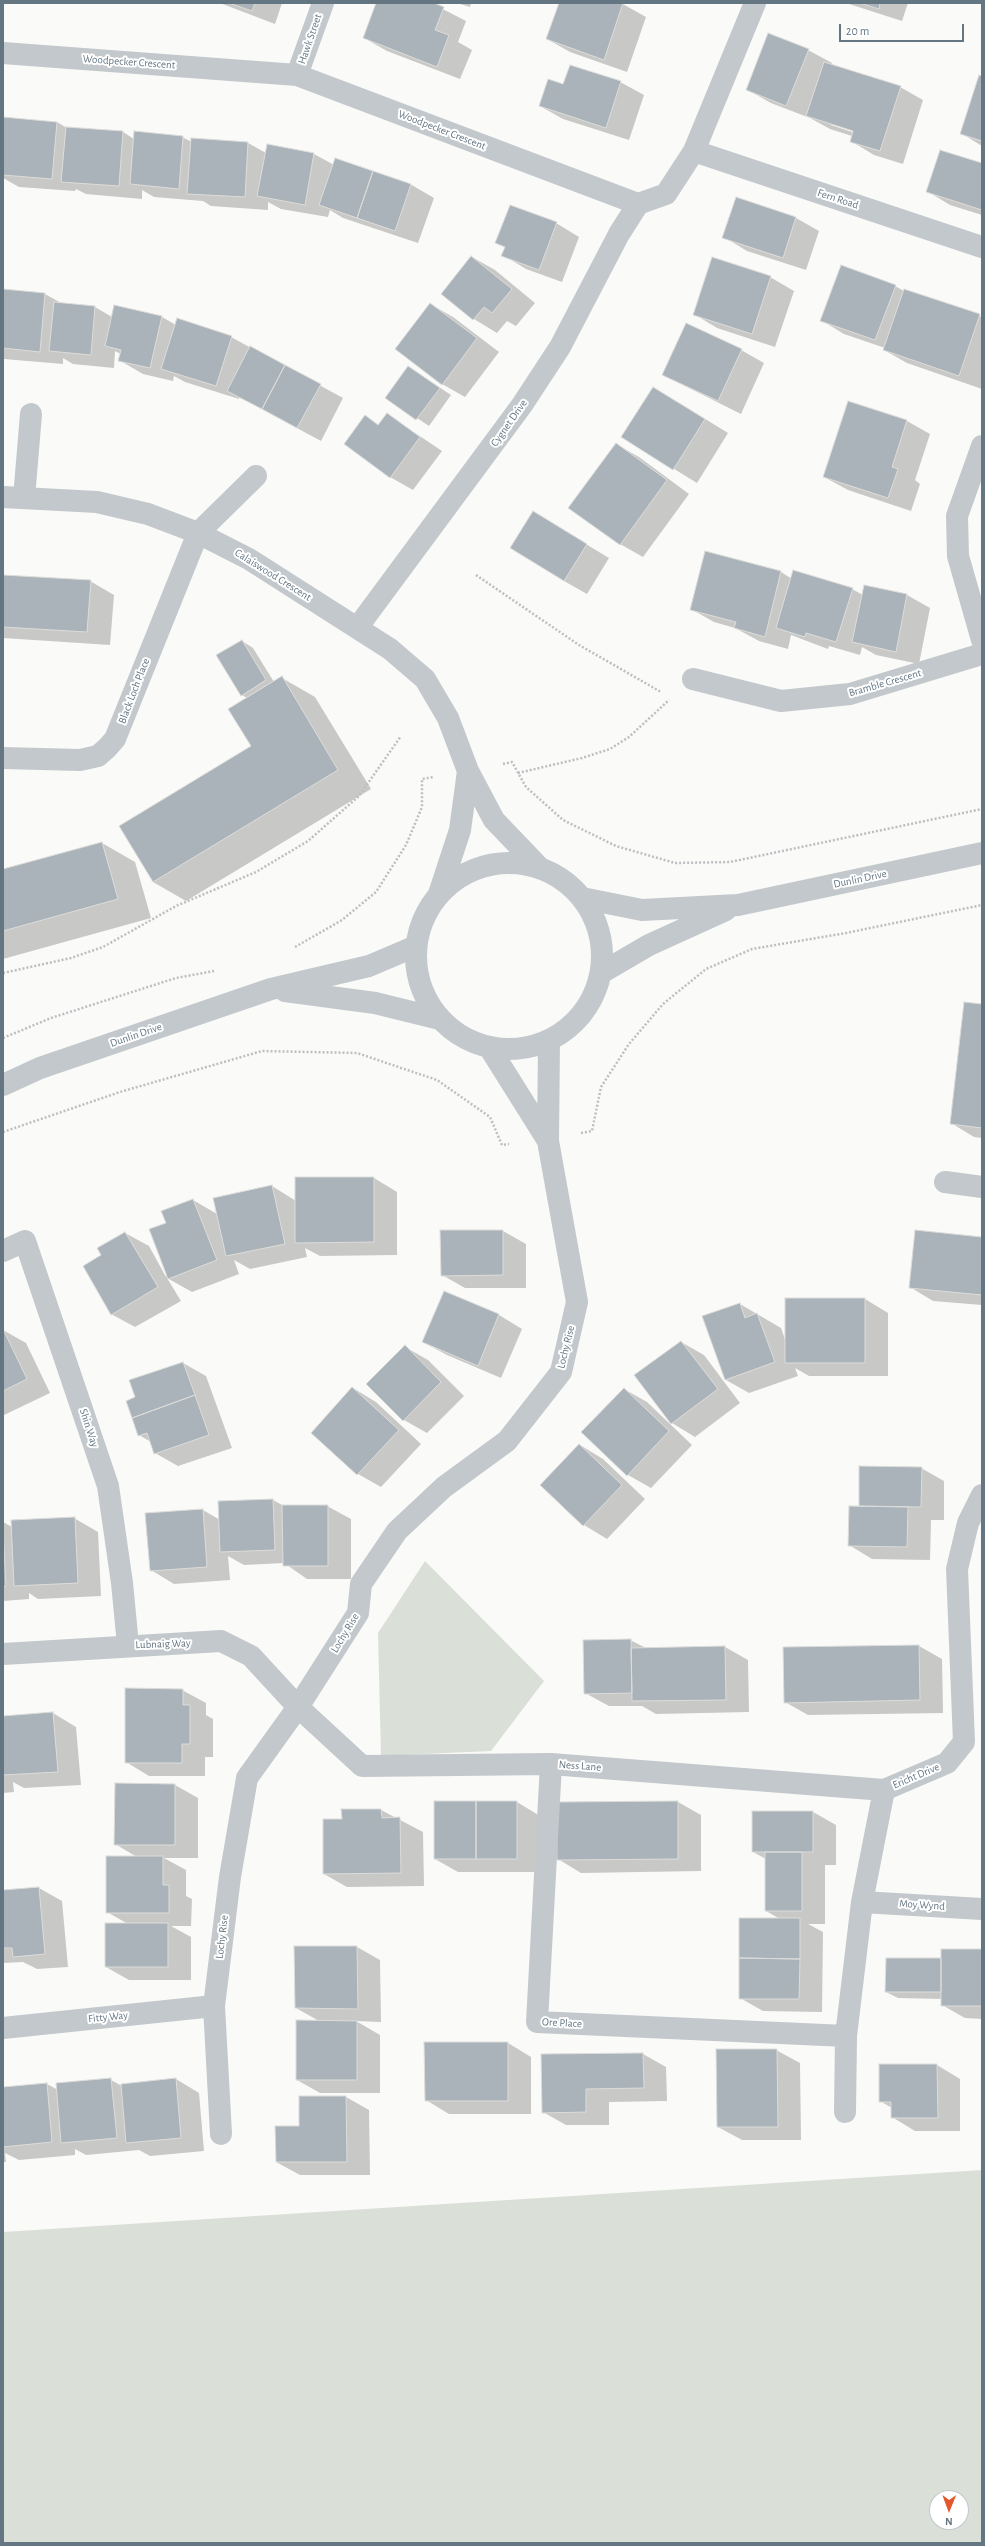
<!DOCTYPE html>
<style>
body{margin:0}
#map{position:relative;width:985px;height:2546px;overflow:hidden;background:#fafaf8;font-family:"Alegreya Sans",sans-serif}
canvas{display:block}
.frame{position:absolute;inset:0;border:4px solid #657683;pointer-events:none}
.north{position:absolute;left:929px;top:2490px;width:40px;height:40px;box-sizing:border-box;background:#fff;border:1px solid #c1c8cd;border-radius:50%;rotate:181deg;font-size:11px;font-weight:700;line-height:16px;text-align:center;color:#657683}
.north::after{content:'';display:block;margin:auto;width:14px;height:18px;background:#e4572e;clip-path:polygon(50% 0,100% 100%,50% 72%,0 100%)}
.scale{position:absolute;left:839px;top:24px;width:125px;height:18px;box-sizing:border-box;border:2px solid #657683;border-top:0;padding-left:5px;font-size:12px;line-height:14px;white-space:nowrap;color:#657683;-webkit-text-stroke:3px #fff;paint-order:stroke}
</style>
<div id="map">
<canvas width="985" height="2546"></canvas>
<div class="frame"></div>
<div class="north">N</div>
<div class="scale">20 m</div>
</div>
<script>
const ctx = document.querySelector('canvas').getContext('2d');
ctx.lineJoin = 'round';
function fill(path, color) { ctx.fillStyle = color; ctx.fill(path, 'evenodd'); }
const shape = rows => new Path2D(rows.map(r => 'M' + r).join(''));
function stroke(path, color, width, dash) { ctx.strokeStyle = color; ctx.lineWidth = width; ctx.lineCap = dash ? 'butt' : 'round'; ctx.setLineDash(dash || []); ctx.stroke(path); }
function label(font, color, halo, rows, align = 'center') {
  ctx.font = font + ' "Alegreya Sans",sans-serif'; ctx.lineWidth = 4; ctx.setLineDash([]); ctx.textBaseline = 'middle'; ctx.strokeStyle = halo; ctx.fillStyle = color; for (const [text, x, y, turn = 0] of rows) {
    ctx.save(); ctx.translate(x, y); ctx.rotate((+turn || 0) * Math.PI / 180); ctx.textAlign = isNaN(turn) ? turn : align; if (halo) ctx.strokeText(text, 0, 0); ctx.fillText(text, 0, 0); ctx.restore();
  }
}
const green = shape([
 [425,1561,544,1681,491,1751,381,1756,378,1633],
 [982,2170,982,2543,3,2543,3,2232],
 [937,2498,961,2498,961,2522,937,2522]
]);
const shadow = shape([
 [220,3,282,3,275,24],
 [377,3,431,3,466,21,458,42,472,50,460,79,387,51,364,38],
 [457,3,471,3,470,7],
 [560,3,621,3,646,17,627,72,570,52,547,39],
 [846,3,908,3,902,21],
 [808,50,832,63,831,65,900,87,923,100,903,164,874,155,851,141,852,136,830,129,810,118,771,103,748,90],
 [831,123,858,132,858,134,831,125],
 [982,77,982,146,961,133],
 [620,82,644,95,629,140,563,119,540,106,564,86],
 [3,118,57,122,67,128,123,132,134,139,182,137,192,142,192,139,248,143,266,153,267,145,314,154,334,165,410,184,434,198,418,243,343,218,330,210,328,217,281,209,268,202,268,210,211,206,203,201,154,197,142,190,142,199,86,194,76,189,75,191,19,187,3,178],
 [982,164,982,215,950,205,927,191],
 [737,198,796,218,819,231,806,270,747,251,724,237],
 [556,223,579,237,562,282,526,269,503,255,506,248,496,243],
 [472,257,495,270,535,303,516,326,507,321,497,333,474,319,442,294],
 [770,277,794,291,775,347,717,328,694,314],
 [895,286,904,291,982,317,982,389,907,363,884,350,885,348,844,334,821,320],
 [3,290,45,294,61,303,95,307,112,317,162,317,176,325,231,337,343,398,321,441,239,397,239,399,185,382,174,376,173,381,143,374,119,360,121,354,115,351,114,368,73,364,63,358,63,364,4,359],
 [430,304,453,317,499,352,465,397,442,384],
 [741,350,764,363,741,414,663,375],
 [409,367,451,395,429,426,387,398],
 [676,401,728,433,697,483,622,437],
 [387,414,442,451,413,490,390,477,366,417,379,425],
 [907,421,930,434,915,480,920,484,911,511,848,490,824,477],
 [616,444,639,457,689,494,643,557,620,544],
 [556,526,609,558,587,594,564,581],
 [706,552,781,572,792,579,852,589,863,595,865,586,907,595,930,608,919,664,876,655,862,647,860,655,829,646,828,649,791,635,788,649,759,641,735,628,714,622,691,609],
 [3,576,90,581,114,595,110,645,3,638],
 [242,641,253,648,274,682,282,678,315,697,371,789,186,901,153,882,252,747,247,698,242,695],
 [102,843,135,862,151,918,3,959,3,870],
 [982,1005,982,1138,974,1137,951,1123],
 [374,1178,397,1192,397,1255,320,1256,305,1248,307,1257,250,1269,234,1260,239,1274,192,1292,167,1278,181,1301,135,1327,111,1314,102,1255,125,1233,149,1246,166,1277,167,1224,193,1200,217,1214,272,1186,296,1201],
 [503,1231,526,1244,526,1288,465,1288,442,1275],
 [982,1238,982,1305,933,1301,910,1287],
 [444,1292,499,1315,522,1329,501,1378,447,1355,423,1342],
 [786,1299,865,1299,888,1313,888,1376,809,1376,795,1368,798,1376,749,1393,726,1380,703,1317,740,1304,781,1328,786,1342],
 [3,1330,26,1343,50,1393,4,1415],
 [681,1342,704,1355,740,1403,695,1437,672,1423],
 [405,1347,428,1360,464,1396,427,1433,404,1420],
 [183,1363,206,1376,232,1448,178,1466,155,1453,151,1442,139,1435,136,1398],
 [353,1388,376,1402,421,1444,381,1487,358,1474],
 [624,1389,647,1402,692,1445,651,1488,628,1475],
 [580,1445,603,1459,645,1499,607,1539,584,1525,542,1485],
 [860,1467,921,1468,944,1481,944,1520,931,1520,930,1560,872,1559,849,1545,860,1507],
 [273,1500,284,1506,327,1506,351,1519,351,1579,307,1579,284,1563,244,1565,228,1556,230,1580,174,1584,151,1570,203,1510,220,1520,219,1502],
 [74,1518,98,1532,101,1596,38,1599,29,1593,29,1599,3,1601,3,1522,12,1527],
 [630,1640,646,1648,725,1647,748,1660,749,1712,656,1714,642,1706,609,1706,585,1693],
 [919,1646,942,1659,943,1713,808,1715,785,1702],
 [182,1690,206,1703,206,1715,213,1719,213,1757,205,1757,205,1776,149,1776,126,1762],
 [53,1713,76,1727,81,1785,24,1788,13,1782,14,1792,3,1793,3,1717],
 [175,1785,198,1798,198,1858,164,1858,186,1870,186,1896,192,1899,191,1926,171,1926,191,1937,191,1980,129,1980,106,1967,128,1924,107,1912,137,1857,115,1844],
 [435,1802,517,1802,540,1816,540,1872,458,1872,435,1859],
 [678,1802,701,1815,701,1871,581,1873,558,1859],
 [381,1810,423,1832,424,1886,347,1887,324,1874,343,1820],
 [813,1812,836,1825,836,1865,825,1865,825,1924,808,1924,823,1932,822,2012,763,2011,740,1998,780,1919,766,1911,766,1859,753,1852],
 [39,1888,62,1901,68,1967,37,1969,23,1962,3,1963,3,1891],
 [295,1947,357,1947,380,1960,381,2022,356,2021,380,2035,380,2093,320,2093,297,2080,319,2021,296,2008],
 [982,1950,982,2019,965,2018,942,2005,942,1999,898,1998,886,1992,941,1959],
 [425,2043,508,2043,531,2057,531,2114,449,2114,426,2100],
 [776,2050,800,2063,801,2140,742,2140,718,2127],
 [643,2054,666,2067,667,2101,609,2102,609,2125,566,2125,543,2112,542,2055],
 [937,2065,960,2079,960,2131,915,2131,892,2117,892,2108,880,2101],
 [176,2079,199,2093,204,2151,150,2156,139,2150,86,2155,75,2149,75,2155,19,2160,5,2153,6,2162,3,2162,3,2088,47,2084,58,2090,57,2084,111,2080,122,2086],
 [346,2097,369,2110,370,2175,300,2175,276,2162,300,2127]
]);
const building = shape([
 [229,3,255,3,252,11,229,3],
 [376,3,434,3,444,7,435,30,449,35,437,67,363,38,376,3],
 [559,3,623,3,604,60,546,39,559,3],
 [860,3,880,3,879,9,860,3],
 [768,33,809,49,786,106,746,90,768,33],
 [824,62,901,86,880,151,850,142,853,131,806,116,824,62],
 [570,65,621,81,606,128,539,106,548,79,563,84,570,65],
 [979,75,982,76,982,141,960,134,979,75],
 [3,117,57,122,52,179,3,175,3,117],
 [66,127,123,131,119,186,61,182,66,127],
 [134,131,183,136,179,189,130,184,134,131],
 [191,138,248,142,245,197,187,194,191,138],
 [267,144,314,153,305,205,257,196,267,144],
 [940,150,982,163,982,210,926,192,940,150],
 [335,158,373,171,357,218,319,205,335,158],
 [373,171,411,184,395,231,357,218,373,171],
 [736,197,796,217,783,258,722,238,736,197],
 [510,205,557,222,539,270,501,256,505,247,495,243,510,205],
 [471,256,512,289,492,313,484,307,473,320,441,294,471,256],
 [712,257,771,276,752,334,693,315,712,257],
 [841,265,896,285,875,340,820,321,841,265],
 [3,289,45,293,40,352,3,348,3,289],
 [904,289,980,314,959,376,883,350,904,289],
 [54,302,95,306,91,355,49,351,54,302],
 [430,303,477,338,442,385,395,349,430,303],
 [114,305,162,316,150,368,118,361,121,350,105,346,114,305],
 [177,318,232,336,216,386,161,369,177,318],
 [686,323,742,349,718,401,662,375,686,323],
 [250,346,285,365,262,409,227,391,250,346],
 [285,365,321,384,297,428,262,409,285,365],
 [408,366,440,388,416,420,385,398,408,366],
 [653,387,705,419,673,470,621,437,653,387],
 [848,401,907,420,892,467,898,469,888,498,823,477,848,401],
 [387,413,420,437,390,478,344,444,365,415,378,425,387,413],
 [616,443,667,480,620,545,568,508,616,443],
 [533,511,587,544,564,581,510,548,533,511],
 [705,551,781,571,765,637,734,628,736,622,690,610,705,551],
 [793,570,853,588,836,642,806,633,805,637,776,628,793,570],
 [3,575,91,580,87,632,3,627,3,575],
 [864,585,907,594,896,652,852,642,864,585],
 [242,640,266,680,241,696,216,655,242,640],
 [282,676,338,770,153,882,119,826,251,746,228,709,282,676],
 [102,842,118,899,3,931,3,869,102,842],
 [964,1002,982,1004,982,1128,950,1124,964,1002],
 [295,1177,374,1177,374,1242,295,1243,295,1177],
 [272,1185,285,1244,226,1256,213,1198,272,1185],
 [193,1199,217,1260,168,1279,149,1229,166,1223,161,1211,193,1199],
 [440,1230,503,1230,503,1275,441,1276,440,1230],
 [915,1230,982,1237,982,1295,909,1288,915,1230],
 [125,1232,158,1287,111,1315,83,1266,101,1255,97,1248,125,1232],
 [444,1291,499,1314,478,1366,422,1342,444,1291],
 [785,1298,865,1298,865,1363,785,1363,785,1298],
 [740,1303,745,1318,757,1313,775,1362,725,1380,702,1316,740,1303],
 [3,1329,27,1379,3,1391,3,1329],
 [681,1341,718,1389,671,1424,634,1375,681,1341],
 [405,1345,441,1382,403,1421,366,1384,405,1345],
 [183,1362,195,1395,132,1418,126,1401,135,1397,129,1380,183,1362],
 [352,1387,399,1430,357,1475,311,1433,352,1387],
 [624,1388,669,1431,627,1476,581,1432,624,1388],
 [195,1395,209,1435,154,1454,147,1433,138,1436,132,1418,195,1395],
 [579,1444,622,1485,583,1526,540,1485,579,1444],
 [859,1466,922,1467,921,1507,859,1506,859,1466],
 [273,1499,275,1550,220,1552,218,1501,273,1499],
 [282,1505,328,1505,328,1566,283,1566,282,1505],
 [849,1506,908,1507,907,1547,848,1546,849,1506],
 [203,1509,207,1567,150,1571,145,1513,203,1509],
 [75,1517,78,1583,14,1586,11,1520,75,1517],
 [3,1530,6,1586,3,1587,3,1530],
 [631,1639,632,1693,584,1694,583,1640,631,1639],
 [919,1645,920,1700,784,1703,783,1647,919,1645],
 [725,1646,726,1700,632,1701,631,1648,725,1646],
 [125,1688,183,1689,183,1705,190,1705,190,1744,182,1744,182,1763,125,1763,125,1688],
 [53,1712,58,1772,3,1775,3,1716,53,1712],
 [115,1783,175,1784,175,1845,114,1845,115,1783],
 [434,1801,476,1801,476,1859,434,1859,434,1801],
 [476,1801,517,1801,517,1859,476,1859,476,1801],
 [678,1801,678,1859,557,1860,556,1802,678,1801],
 [341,1809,381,1809,382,1818,400,1817,401,1873,323,1874,323,1819,342,1819,341,1809],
 [752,1811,813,1811,813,1852,752,1852,752,1811],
 [765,1852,802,1852,802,1911,765,1911,765,1852],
 [106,1856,163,1856,163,1885,169,1885,169,1913,106,1913,106,1856],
 [39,1887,45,1954,13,1957,12,1948,3,1948,3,1890,39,1887],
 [739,1918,800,1918,800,1959,739,1958,739,1918],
 [105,1923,168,1923,168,1967,105,1967,105,1923],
 [294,1946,357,1946,358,2009,295,2008,294,1946],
 [941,1949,982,1949,982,2006,941,2006,941,1949],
 [739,1958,800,1959,799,1999,739,1999,739,1958],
 [886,1958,941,1958,941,1992,885,1992,886,1958],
 [296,2020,357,2021,357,2080,296,2080,296,2020],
 [424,2042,508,2042,508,2101,425,2101,424,2042],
 [716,2049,777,2049,778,2127,717,2127,716,2049],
 [643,2053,644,2088,586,2089,586,2112,542,2113,541,2054,643,2053],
 [879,2064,937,2064,938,2118,891,2118,891,2102,879,2102,879,2064],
 [111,2078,117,2138,61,2143,56,2083,111,2078],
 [176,2078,181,2138,126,2143,121,2084,176,2078],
 [47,2083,52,2142,3,2147,3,2087,47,2083],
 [299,2096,346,2096,347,2162,276,2162,275,2126,299,2126,299,2096]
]);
const path = shape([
 [476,575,579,645,661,692],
 [503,764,512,762,526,787,563,820,616,846,675,863,730,862,982,809],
 [518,773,582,758,610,749,629,737,669,700],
 [295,947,342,920,376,892,406,845,422,807,422,779,434,777],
 [3,973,71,958,103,947,176,906,256,872,308,841,359,796,401,736],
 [3,1038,51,1018,176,978,214,971],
 [3,1132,120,1092,262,1051,357,1053,437,1080,490,1117,502,1145,509,1144],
 [581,1133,592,1131,601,1087,629,1044,663,1004,706,969,752,949,846,933,982,905]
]);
const minor = shape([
 [3,53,297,75,638,204,666,194,694,151,755,3],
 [297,75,323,3],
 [694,151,982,247],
 [982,446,957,516,958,556,982,640],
 [3,497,97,502,148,514,198,533,249,559,390,649,425,679,448,718,468,771,494,820,540,868],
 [24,498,31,414],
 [357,628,522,405,560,347,619,234,638,204],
 [693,679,781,701,850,694,982,654],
 [3,758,80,760,98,756,107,748,115,739,198,533,256,476],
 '416 956a93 93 0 1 1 186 0a93 93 0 1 1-186 0Z',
 [439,894,460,830,468,771],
 [582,898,642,910,738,905,982,853],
 [601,973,649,945,726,910],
 [285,991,375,1003,440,1019],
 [489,1047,548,1141],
 [3,1085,40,1068,271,989,369,966,416,946],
 [945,1182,982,1187],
 [3,1251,25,1241,108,1486,122,1583,128,1645],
 [3,1654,221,1641,251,1656,298,1707,362,1766,551,1764,884,1790],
 [551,1764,537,2022,846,2036],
 [862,1902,982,1909],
 [3,2028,214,2006],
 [845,2112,846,2036,862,1902,884,1790,947,1763,964,1742,957,1569,968,1523,982,1495],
 [221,2134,214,2006,230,1877,247,1778,298,1707,358,1613,361,1584,397,1531,444,1487,507,1441,561,1372,577,1302,548,1141,549,1041]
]);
const streetNames = [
 ["Hawk Street",310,39,-71],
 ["Woodpecker Crescent",129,62,4],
 ["Woodpecker Crescent",442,130,21],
 ["Fern Road",838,199,18],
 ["Cygnet Drive",509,423,-55],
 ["Calaiswood Crescent",273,575,32],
 ["Bramble Crescent",885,683,-16],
 ["Black Loch Place",134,691,-69],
 ["Dunlin Drive",860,879,-12],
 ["Dunlin Drive",136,1035,-19],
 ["Lochy Rise",566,1347,-76],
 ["Shin Way",89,1428,72],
 ["Lochy Rise",345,1633,-59],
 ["Lubnaig Way",163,1644,-2],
 ["Ness Lane",580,1766,4],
 ["Ericht Drive",916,1776,-23],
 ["Moy Wynd",922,1905,4],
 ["Lochy Rise",222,1937,-83],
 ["Fitty Way",108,2017,-6],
 ["Ore Place",562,2023,3]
];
fill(green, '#dadfd7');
fill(shadow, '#0003');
fill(building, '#aab3b9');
stroke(building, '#dcdcda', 1);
stroke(path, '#bbbfc2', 2.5, [2, 2]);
stroke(minor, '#c3c8cc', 22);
label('11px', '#657683', '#fff', streetNames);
</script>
